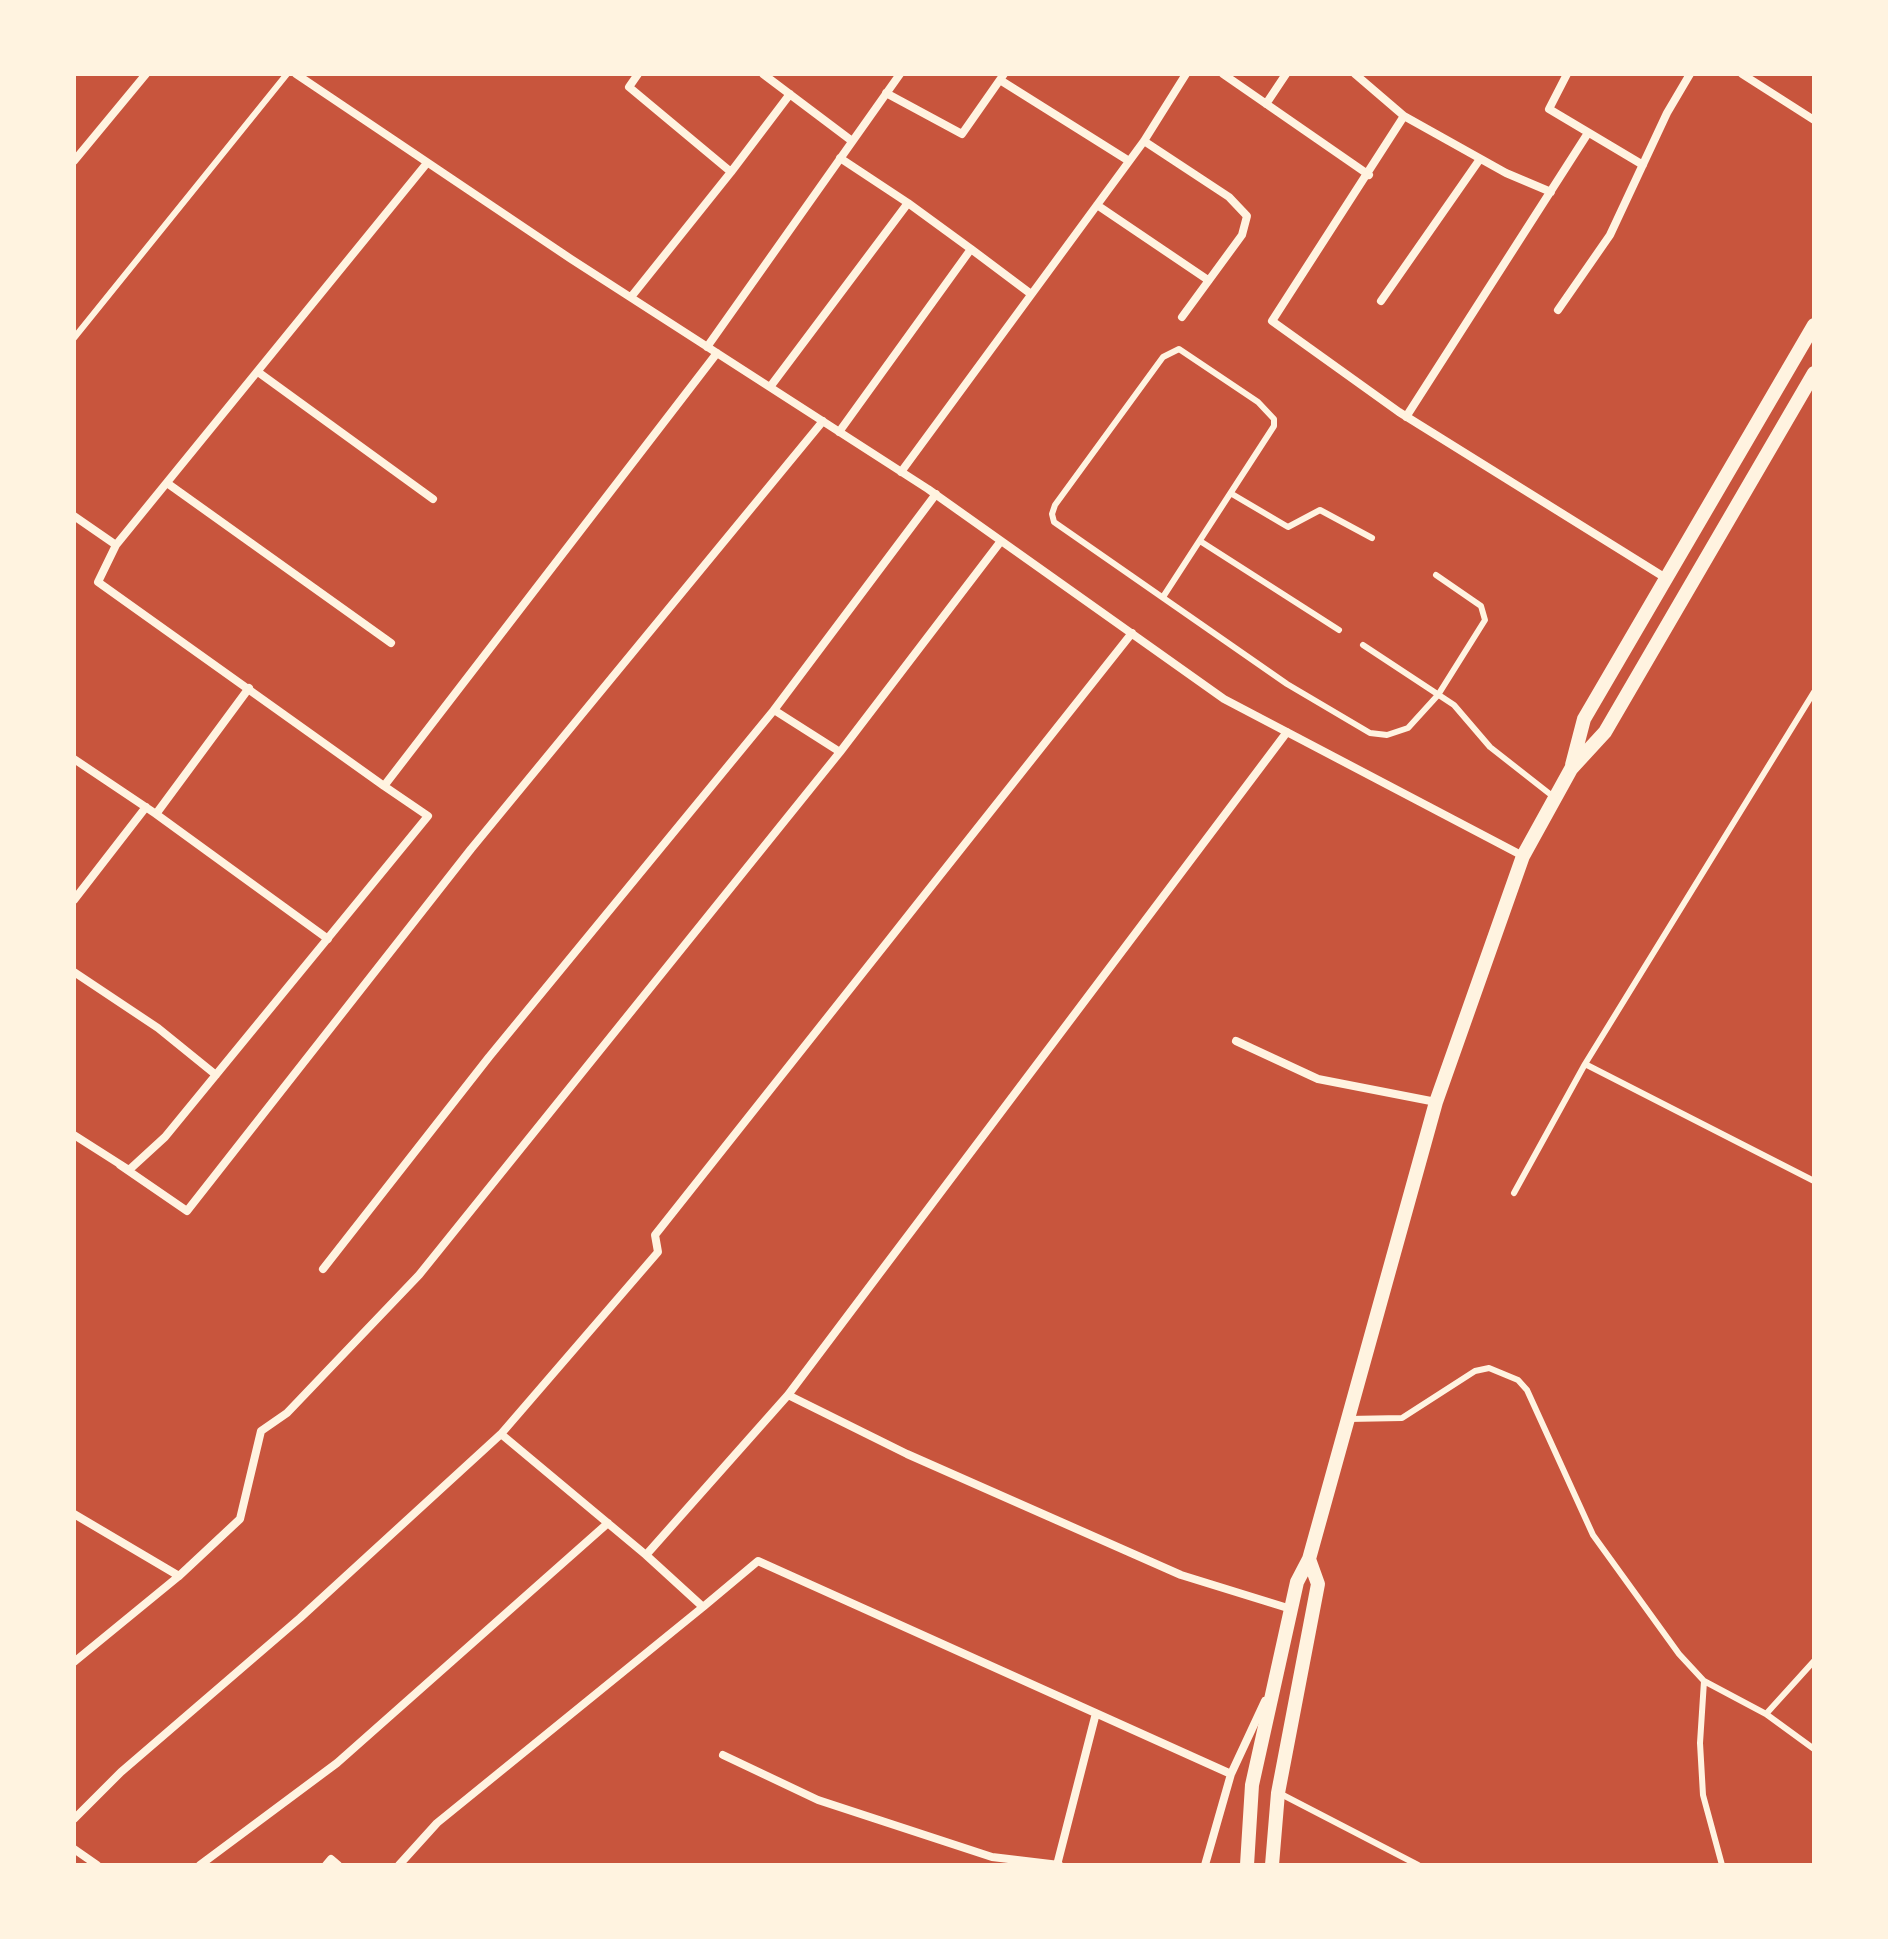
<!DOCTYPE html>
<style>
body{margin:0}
#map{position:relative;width:1888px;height:1939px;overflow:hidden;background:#c8553d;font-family:Rubik,sans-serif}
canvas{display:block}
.frame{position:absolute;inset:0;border:76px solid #fff3e0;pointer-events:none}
</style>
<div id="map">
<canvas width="1888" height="1939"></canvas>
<div class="frame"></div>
</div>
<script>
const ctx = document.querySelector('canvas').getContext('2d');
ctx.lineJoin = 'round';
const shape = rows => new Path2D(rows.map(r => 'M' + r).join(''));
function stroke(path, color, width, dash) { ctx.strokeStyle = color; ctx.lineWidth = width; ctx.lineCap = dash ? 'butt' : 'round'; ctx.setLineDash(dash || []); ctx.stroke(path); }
const service = shape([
 [74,338,287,74],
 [1232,494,1288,527,1320,510,1372,538],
 [1200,541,1339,630],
 [1163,597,1274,426,1274,419,1258,402,1179,349,1163,357,1055,505,1052,514,1054,522,1287,684,1370,733,1387,735,1408,728,1438,695,1485,620,1481,606,1436,575],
 [1363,645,1454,705,1490,747,1555,798],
 [1585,1064,1814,1181],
 [1514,1193,1585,1064,1814,692],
 [1348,1419,1402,1418,1475,1371,1489,1368,1518,1380,1527,1390,1593,1535,1679,1654,1704,1681,1766,1714,1814,1749],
 [1704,1681,1700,1743,1703,1795,1722,1865],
 [1766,1714,1814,1661],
 [1279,1793,1418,1865]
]);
const minor = shape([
 [296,74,571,259,928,489,1224,699,1523,856],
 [763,74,852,141],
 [1223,74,1369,175],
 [1355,74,1404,116,1272,321,1399,412,1664,577],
 [1567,74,1549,109,1643,165],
 [1742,74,1814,120],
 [1000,80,1129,161],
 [886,93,962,134,1004,74],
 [1266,104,1286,74],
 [1404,116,1506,173,1551,192],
 [1144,141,1229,197,1247,216,1242,235,1182,317],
 [74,161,146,74],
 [731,172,790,94],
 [1097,205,1208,280],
 [971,249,1031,294],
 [631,297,731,172,629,87,638,74],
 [1381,301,1480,159],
 [1558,310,1610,235,1667,113,1690,74],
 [707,347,900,74],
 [258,372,433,499],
 [770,387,908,203,840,158],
 [1406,417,1588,133],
 [839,432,971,249,908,203],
 [901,472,1144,141,1186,74],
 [167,483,391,643],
 [936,494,774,710,840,752,1001,541],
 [74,516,116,545,427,163],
 [116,545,98,582,384,786,717,353],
 [1132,633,655,1235,658,1252,501,1434,646,1555,788,1395,1287,732],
 [74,759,156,814,249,688],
 [156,814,328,939],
 [74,900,146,807],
 [74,972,158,1028,216,1075],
 [1236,1041,1318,1079,1436,1102],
 [74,1135,129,1170,165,1137,428,816,384,786],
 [120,1165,187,1211,471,849,823,421],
 [323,1269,489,1057,774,710],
 [788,1395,907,1454,1181,1575,1291,1609],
 [74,1514,179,1576],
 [646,1555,703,1607,758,1561,1231,1774],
 [74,1662,179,1576,240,1519,261,1431,287,1413,419,1275,840,752],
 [723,1755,818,1800,992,1857,1059,1865],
 [74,1819,121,1772,300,1618,501,1434],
 [74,1849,97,1865],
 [200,1865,337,1763,608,1523],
 [326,1865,331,1859,338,1865],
 [399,1865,437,1823,703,1607],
 [1057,1865,1096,1713],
 [1205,1865,1231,1774,1265,1701]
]);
const tertiary = shape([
 [1572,765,1584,719,1814,325],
 [1247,1865,1252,1785,1297,1582,1309,1559,1436,1102,1523,856,1571,769,1605,732,1814,373],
 [1272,1865,1278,1793,1318,1584,1309,1559]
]);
stroke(service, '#fff3e0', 6);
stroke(minor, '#fff3e0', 8);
stroke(tertiary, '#fff3e0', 14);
</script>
